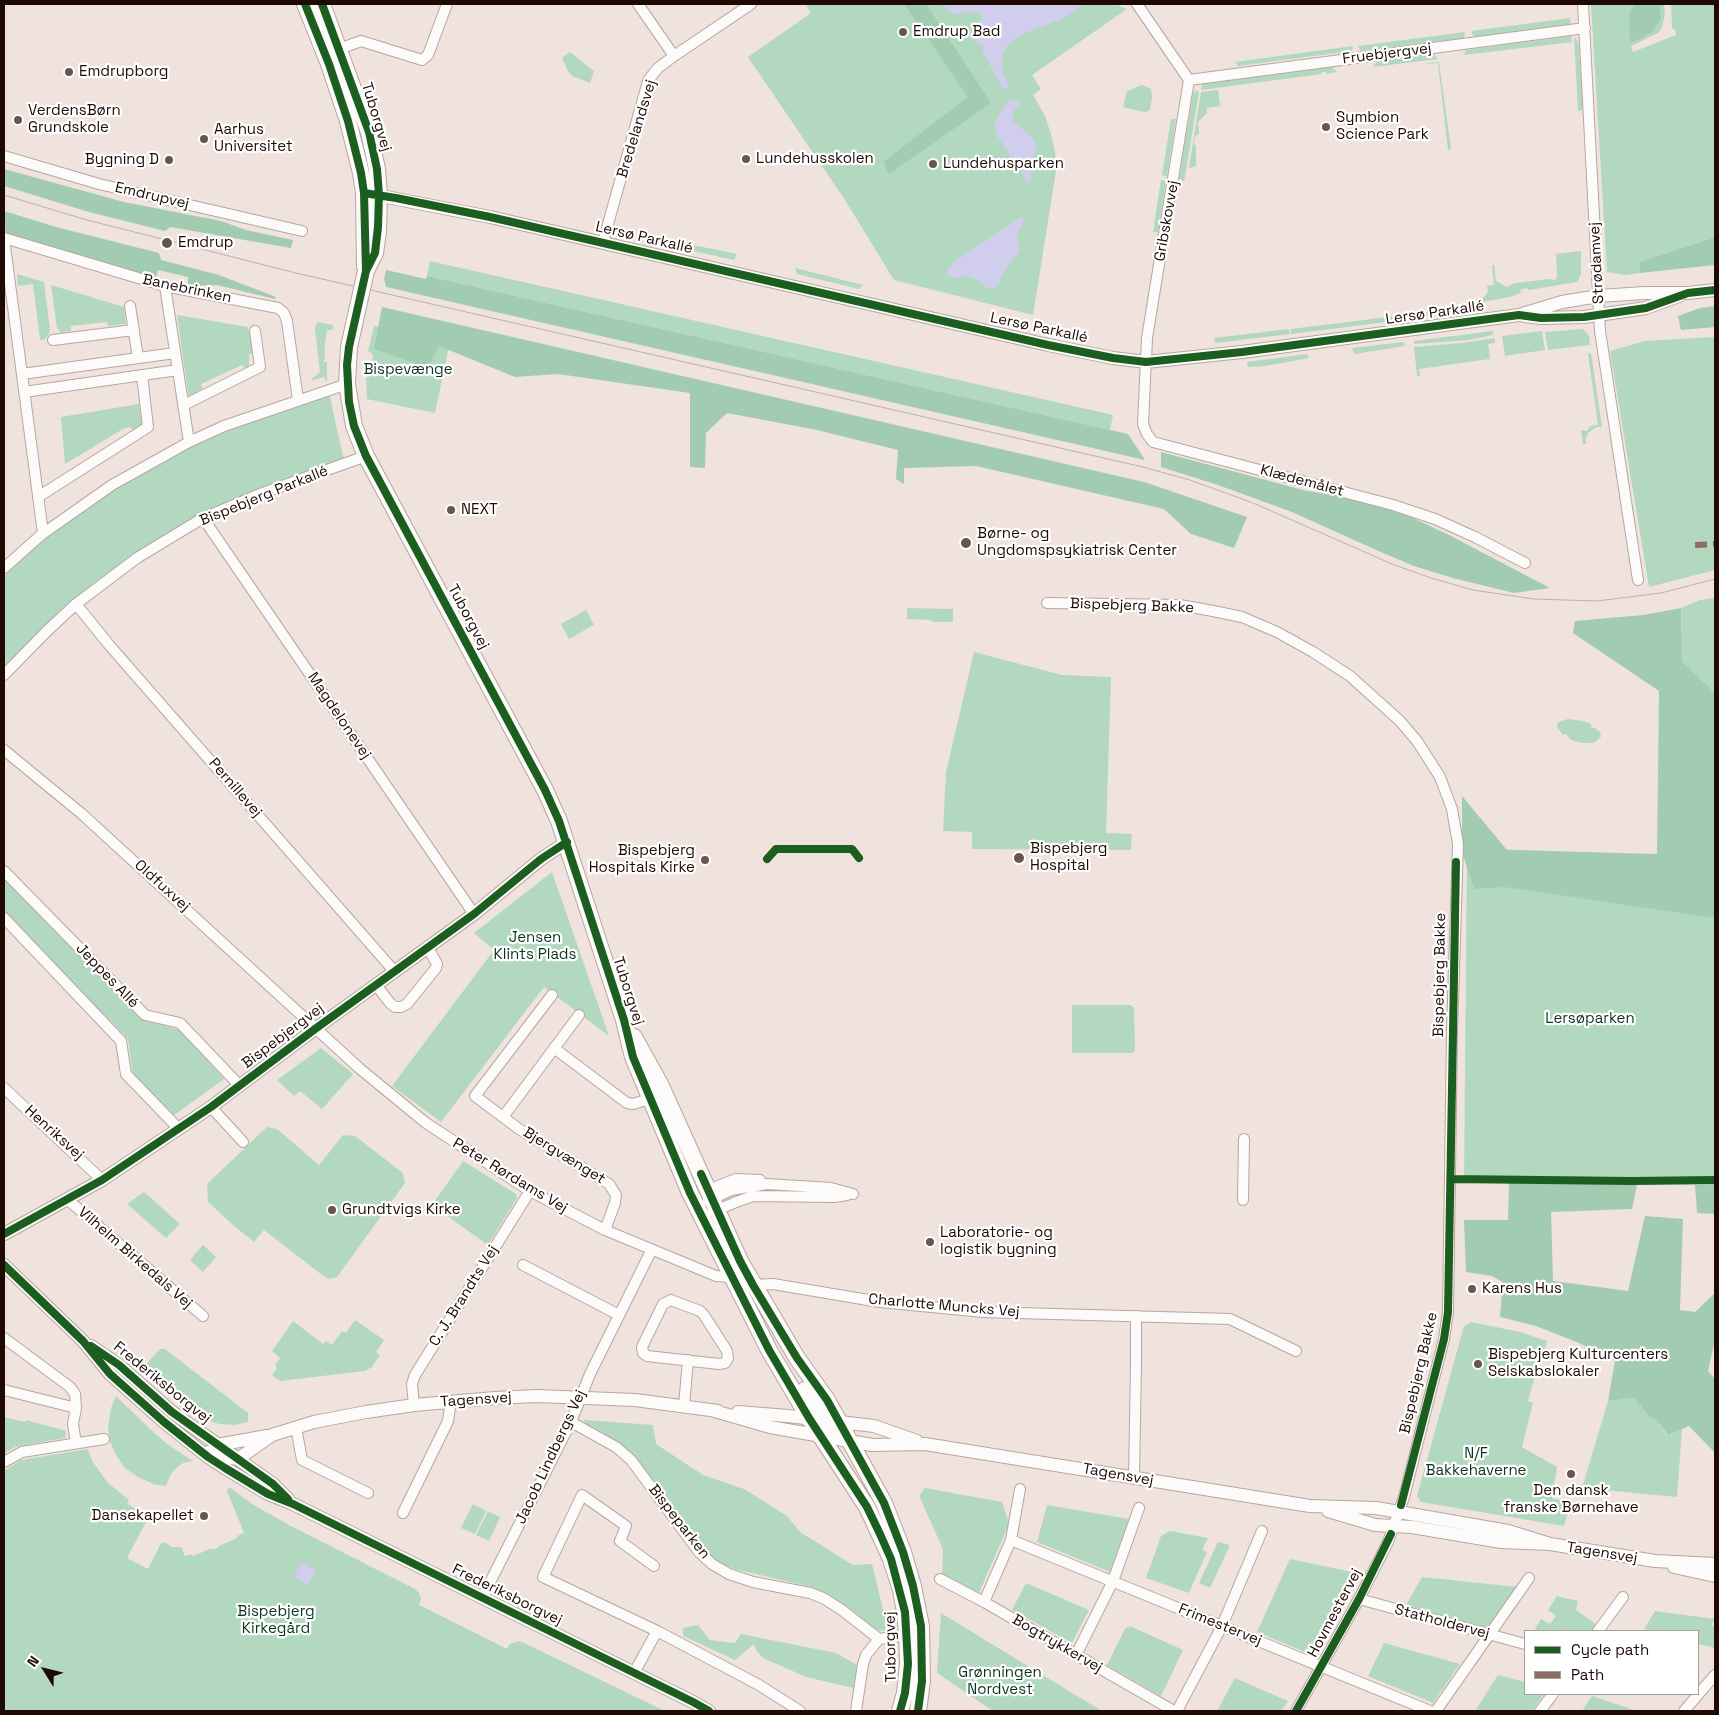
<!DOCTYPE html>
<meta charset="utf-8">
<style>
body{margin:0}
#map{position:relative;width:1719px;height:1715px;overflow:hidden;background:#f0e2dc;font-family:"Space Grotesk",sans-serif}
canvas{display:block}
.frame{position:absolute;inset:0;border:5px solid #1e0903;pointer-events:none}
.legend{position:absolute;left:1524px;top:1630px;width:175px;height:65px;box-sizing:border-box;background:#fff;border:1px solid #a59d9a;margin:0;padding:6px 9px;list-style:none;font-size:15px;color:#1e0903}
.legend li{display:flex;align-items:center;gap:10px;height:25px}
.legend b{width:25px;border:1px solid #a59d9a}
.north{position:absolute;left:20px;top:1645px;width:50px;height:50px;-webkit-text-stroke:4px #fff;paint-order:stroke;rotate:306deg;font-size:14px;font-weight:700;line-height:20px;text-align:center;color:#1e0903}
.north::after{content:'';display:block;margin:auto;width:18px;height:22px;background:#1e0903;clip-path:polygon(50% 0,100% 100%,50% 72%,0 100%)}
</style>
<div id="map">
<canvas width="1719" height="1715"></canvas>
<div class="frame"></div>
<ul class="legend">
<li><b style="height:6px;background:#1b5e20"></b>Cycle path</li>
<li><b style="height:6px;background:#8d6e63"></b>Path</li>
</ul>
<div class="north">N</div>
</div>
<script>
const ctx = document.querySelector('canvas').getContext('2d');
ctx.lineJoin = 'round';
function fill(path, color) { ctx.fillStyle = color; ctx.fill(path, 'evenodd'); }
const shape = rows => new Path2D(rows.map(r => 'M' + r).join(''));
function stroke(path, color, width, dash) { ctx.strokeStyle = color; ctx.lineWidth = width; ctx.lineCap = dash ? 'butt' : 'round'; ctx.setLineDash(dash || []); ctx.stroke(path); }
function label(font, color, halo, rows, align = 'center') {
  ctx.font = font + ' "Space Grotesk",sans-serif'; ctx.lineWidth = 4.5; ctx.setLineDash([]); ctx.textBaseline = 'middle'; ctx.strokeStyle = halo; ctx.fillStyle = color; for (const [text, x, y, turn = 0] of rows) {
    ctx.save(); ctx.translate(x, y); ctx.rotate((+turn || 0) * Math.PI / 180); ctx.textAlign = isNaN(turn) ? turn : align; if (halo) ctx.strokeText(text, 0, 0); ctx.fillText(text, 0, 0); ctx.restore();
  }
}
const green = shape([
 [805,4,1115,4,1127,9,1032,75,1041,89,1033,95,1045,116,1051,134,1055,151,1056,171,1033,315,894,280,845,200,748,57,811,13],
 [1591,4,1664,4,1665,14,1662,27,1658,33,1631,46,1633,52,1676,35,1676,31,1672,28,1671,4,1715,4,1715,237,1639,262,1640,273,1625,275,1607,272],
 [1570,18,1571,24,1474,37,1471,31],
 [1465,32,1464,38,1361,51,1358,46],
 [1571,36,1572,42,1464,55,1466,50],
 [1574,37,1577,40,1579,45,1583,110,1578,111],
 [1353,46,1352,51,1238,66,1235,62],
 [570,52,594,71,590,83,572,76,568,71,562,58],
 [1434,54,1438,59,1373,67,1377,61],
 [1439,62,1451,149,1448,150,1438,63,1427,64,1426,63],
 [1332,67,1337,72,1326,74,1326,72,1322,72,1322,74,1201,90,1202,84],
 [1142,85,1151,89,1152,97,1150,110,1146,112,1139,111,1123,107,1127,91],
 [1195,90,1199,92,1184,182,1179,178,1193,95],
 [1218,90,1220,106,1207,108,1207,113,1198,122,1199,134,1195,136,1194,144,1196,146,1196,166,1189,168,1201,92],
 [1171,119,1176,119,1167,176,1162,175],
 [1161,180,1166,181,1158,232,1153,232],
 [688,244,737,254,734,260,689,250],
 [1581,251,1581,275,1577,282,1529,290,1527,288,1520,290,1521,293,1510,297,1483,302,1483,298,1488,292,1487,286,1494,285,1492,265,1494,265,1496,281,1507,287,1515,283,1549,279,1555,280,1557,276,1556,254],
 [430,261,1109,414,1113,415,1110,430,427,276],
 [795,268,863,285,859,289,797,274],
 [17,274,44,282,50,329,49,334,45,339,40,340,33,284,18,286],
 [51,285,124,307,126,324,108,326,107,322,71,326,71,331,64,332,64,335,62,334,57,328],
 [1476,306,1474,309,1445,314,1332,329,1291,334,1291,329],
 [177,315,248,327,249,334,253,335,254,354,249,354,249,366,245,368,242,365,201,384,203,389,199,390,201,393,189,399],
 [317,322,333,325,332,330,327,330,324,351,325,351,324,362,327,362,327,383,324,377,310,381,320,372,315,328],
 [374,326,450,341,435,413,367,399,366,377,371,375,373,355,368,351],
 [1289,329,1290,334,1215,343,1214,338],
 [1583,329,1589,336,1590,345,1548,350,1545,332],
 [1493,331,1493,335,1469,340,1414,344,1414,341],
 [1542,331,1545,350,1505,356,1502,336],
 [1715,337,1715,570,1649,587,1610,351,1645,341],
 [1495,338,1495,343,1488,344,1490,359,1419,369,1420,376,1417,376,1414,347,1462,343],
 [1404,342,1405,346,1354,354,1352,348],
 [1591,353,1602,427,1596,427,1588,433,1586,438,1586,444,1583,444,1581,430,1587,431,1590,426,1598,425,1588,354],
 [1307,354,1309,358,1265,366,1248,367,1247,362],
 [326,395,330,396,336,426,344,459,270,484,201,514,78,597,36,635,4,668,4,576,31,550,111,491,191,445,258,419],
 [139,404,142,426,133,431,130,427,123,429,65,464,61,417],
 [1715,598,1715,693,1682,661,1681,608,1700,600],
 [907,608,953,609,953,622,933,622,931,620,907,619],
 [586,610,594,625,569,639,561,624],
 [974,652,1062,675,1111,677,1106,833,1132,834,1131,850,972,849,972,832,943,831,946,772],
 [1568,719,1583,721,1591,724,1591,727,1595,728,1600,732,1601,737,1594,743,1582,743,1571,740,1566,734,1563,735,1557,727,1558,722],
 [1467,848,1715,857,1715,1185,1464,1182],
 [552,872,609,1036,544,987,441,1122,392,1086,494,950,474,933],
 [4,876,143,1020,180,1030,224,1079,173,1116,133,1075,128,1040,124,1034,51,963,4,913],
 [1072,1005,1131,1005,1134,1008,1135,1050,1132,1053,1072,1053],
 [321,1048,353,1074,322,1109,300,1091,294,1096,277,1080],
 [267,1127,277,1129,319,1165,343,1135,355,1136,403,1173,405,1183,337,1277,330,1279,326,1278,264,1230,254,1242,233,1225,208,1202,207,1184],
 [463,1161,516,1194,517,1198,488,1245,432,1205],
 [144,1192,180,1224,166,1238,127,1204],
 [203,1245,216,1257,203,1272,190,1260],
 [355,1320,384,1340,376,1352,380,1355,372,1367,365,1371,280,1381,272,1375,277,1368,275,1365,280,1358,272,1351,293,1321,323,1344,326,1341,332,1345,342,1331,346,1333],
 [1471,1322,1520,1332,1547,1341,1544,1353,1542,1352,1528,1401,1533,1403,1522,1447,1557,1467,1552,1498,1571,1503,1564,1526,1421,1502,1417,1496,1464,1326],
 [160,1349,165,1349,248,1413,248,1422,235,1425,219,1424,205,1419,193,1411,141,1370],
 [116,1396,149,1428,167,1444,193,1461,183,1463,176,1468,171,1474,166,1486,153,1484,138,1477,125,1468,116,1455,110,1442,108,1429,111,1408],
 [1634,1398,1650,1418,1657,1421,1667,1435,1682,1429,1677,1497,1582,1488,1608,1401],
 [4,1417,25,1422,26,1420,66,1431,65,1438,15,1447,4,1454],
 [584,1420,653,1425,656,1444,703,1475,744,1489,787,1516,800,1532,853,1565,872,1564,888,1630,879,1631,827,1596,807,1586,734,1569,715,1560,699,1545,635,1460,586,1426],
 [88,1449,92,1461,108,1483,129,1500,127,1504,143,1512,146,1522,127,1558,148,1569,161,1543,164,1542,172,1547,181,1547,185,1556,192,1554,193,1556,210,1549,216,1549,219,1546,237,1538,237,1536,244,1533,227,1491,229,1487,252,1504,289,1525,415,1589,419,1593,421,1599,419,1605,507,1649,510,1644,520,1641,665,1711,4,1711,4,1471,21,1460],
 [925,1488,1002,1502,1009,1524,979,1593,942,1575,943,1549,919,1496],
 [473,1504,486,1511,475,1534,461,1528],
 [1047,1505,1129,1519,1110,1572,1037,1542],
 [488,1511,500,1517,489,1541,476,1535],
 [1170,1531,1208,1538,1202,1550,1207,1552,1189,1593,1146,1578,1161,1536],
 [1218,1542,1230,1545,1210,1588,1199,1583],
 [1290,1559,1357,1573,1312,1655,1257,1632],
 [1422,1577,1518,1587,1488,1629,1406,1605],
 [1026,1583,1089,1610,1072,1643,1012,1610],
 [1557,1596,1578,1601,1576,1610,1596,1624,1591,1631,1534,1631,1541,1619,1550,1624,1556,1616,1548,1610],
 [1655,1611,1715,1619,1711,1625,1715,1627,1715,1648,1698,1644,1698,1631,1652,1631,1644,1629],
 [941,1613,1059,1685,1102,1711,993,1711,937,1673],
 [698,1625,710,1640,735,1643,741,1634,836,1653,857,1665,854,1688,806,1677,763,1658,756,1650,754,1644,735,1660,683,1636,683,1628],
 [1130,1626,1183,1650,1161,1696,1107,1665,1125,1629],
 [1384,1643,1460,1664,1433,1703,1368,1676],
 [1498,1675,1525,1682,1525,1694,1544,1694,1532,1711,1475,1711],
 [1235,1678,1288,1701,1281,1711,1217,1711],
 [1592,1696,1637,1711,1582,1711]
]);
const forest = shape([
 [904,4,926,4,991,103,889,174,883,162,968,97],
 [1635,4,1659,4,1661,19,1651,33,1633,42,1630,40,1629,18,1630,11],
 [4,169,124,202,221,221,246,230,293,240,291,248,170,227,165,231,89,212,4,186],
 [4,211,56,227,159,253,161,260,219,275,276,297,275,299,217,285,188,286,188,277,158,270,155,281,4,234,6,228,4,227],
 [1715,237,1715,265,1640,273,1639,262],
 [386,270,426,279,427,276,1128,434,1145,460,386,287,384,279],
 [1715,306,1715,327,1681,330,1678,316,1700,308],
 [382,307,1144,482,1247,517,1234,548,1191,534,1164,509,976,466,904,468,904,484,896,479,898,450,817,430,727,413,706,433,705,468,690,467,690,393,558,374,515,377,439,346,428,368,374,349],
 [1161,452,1307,491,1336,495,1402,513,1449,535,1550,588,1514,593,1453,578,1414,566,1376,550,1292,512,1218,485,1161,467],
 [1681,608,1682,661,1715,693,1715,918,1504,887,1474,889,1462,852,1462,796,1507,850,1657,854,1659,691,1573,633,1575,621,1643,615],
 [1509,1182,1637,1185,1632,1209,1551,1212,1553,1281,1628,1291,1645,1216,1683,1219,1680,1310,1695,1312,1715,1293,1715,1340,1708,1371,1715,1379,1715,1453,1689,1426,1668,1435,1657,1421,1650,1418,1634,1398,1608,1401,1615,1361,1579,1343,1536,1326,1500,1317,1503,1282,1492,1276,1466,1272,1464,1220,1508,1220],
 [1695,1185,1715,1185,1715,1214,1697,1213]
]);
const water = shape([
 [943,4,1083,4,1078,9,1059,20,1018,36,1008,45,1003,55,1002,64,1003,73,1009,86,1009,88,1003,89,983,52,983,46,975,42,973,37,982,18,981,14,976,11,955,14,948,11],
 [1013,99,1019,102,1019,105,1013,112,1013,121,1031,136,1035,142,1037,148,1030,163,1031,180,1028,182,996,134,995,128,995,122,1006,103],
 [1021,217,1025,219,1017,235,1020,251,1005,270,998,284,994,288,991,289,986,287,972,277,966,276,956,278,947,277,947,270,955,261],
 [301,1562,316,1570,308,1585,294,1577]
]);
const minor = shape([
 [638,4,674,56],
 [1137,4,1189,80],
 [1583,4,1600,331,1638,580],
 [339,49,361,41,422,60,428,55,447,4],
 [1189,80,1147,338,1143,424,1147,434,1153,442,1393,505,1435,519,1475,537,1525,563],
 [1189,80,1585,28],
 [4,156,99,184,302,231],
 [4,238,165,286,278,308,284,313,287,321,298,400],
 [4,239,43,533],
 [603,242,648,81,653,74,658,68,674,56,751,4],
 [165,286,189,442],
 [130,306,138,358],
 [53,340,134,330],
 [22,374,175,353],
 [24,392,178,370],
 [184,405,260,367,255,331],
 [38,497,148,427,142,375],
 [203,518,474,914],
 [4,568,41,535,112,485,189,442,224,426,347,384],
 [1047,603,1180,605,1213,611,1242,617,1277,632,1313,652,1350,676,1400,721,1417,741,1440,777,1452,809,1458,844,1452,1032,1448,1312,1444,1339,1404,1497,1388,1542,1359,1599,1296,1711],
 [76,604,110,646,395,972],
 [4,675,46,632,76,604,137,558,203,518,260,494,366,456],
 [4,750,82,814,359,1068,426,1123,530,1191,605,1230,716,1276,731,1277],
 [4,871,145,1015,180,1023,240,1086],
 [4,918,121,1041,126,1074,178,1128],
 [376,985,390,1003,395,1007,401,1007,407,1004,436,968,437,964,428,948],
 [552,995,475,1096,519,1129,609,1184,616,1195,615,1203,605,1230],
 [554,1048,627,1103,633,1104,649,1099],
 [4,1088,102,1180],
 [211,1107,243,1142],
 [503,1117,579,1015],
 [708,1190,736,1179,760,1180],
 [68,1200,203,1316],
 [1243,1200,1244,1139],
 [708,1201,731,1190,767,1184,831,1188,853,1194],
 [713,1212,736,1202,753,1196,834,1197,847,1195],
 [523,1265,619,1315],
 [753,1285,773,1284,880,1302,983,1312,1230,1319,1296,1351],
 [671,1300,700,1311,704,1315,727,1351,728,1358,725,1363,719,1364,647,1356,643,1353,642,1347,663,1304,671,1300],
 [4,1338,70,1387,75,1394,76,1408,4,1390],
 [414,1405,412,1384,415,1375,530,1191],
 [684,1406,688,1360],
 [76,1408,73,1424,76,1443],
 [571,1422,616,1447,631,1460,699,1552,712,1564,729,1574,753,1582,810,1593,823,1598,842,1610,879,1639],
 [296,1427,302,1460,368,1493],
 [4,1462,22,1452,104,1439],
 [1134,1478,1136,1363,1136,1316],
 [403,1513,448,1421,451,1401],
 [1011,1540,1430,1711],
 [654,1566,620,1541,626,1526,582,1495,543,1577,657,1631],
 [940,1579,984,1602,1174,1711],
 [482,1598,571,1422,590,1374,651,1251],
 [1359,1599,1525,1644],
 [984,1602,1011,1540,1020,1489],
 [1598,1631,1623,1597],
 [1076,1655,1113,1581,1139,1508],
 [634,1673,657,1631,759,1685,800,1711],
 [856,1711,863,1664,866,1655,879,1639,907,1635],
 [1177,1711,1222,1626,1262,1531],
 [1436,1711,1529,1578],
 [1540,1711,1553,1694],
 [1684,1711,1715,1675]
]);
const tertiary = shape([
 [371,194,490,217,1048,345,1113,358,1146,362,1242,352,1519,315,1562,302,1599,296,1644,293,1688,293,1715,290],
 [1524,316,1541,318,1584,317,1646,308,1679,296],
 [4,1234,102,1180,211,1107,315,1029,474,914,541,859,567,842],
 [4,1265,83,1341,110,1374,164,1422,208,1457,225,1468,268,1494,293,1504,693,1702,709,1711],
 [91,1346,119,1365,172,1412,273,1484,288,1499],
 [711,1410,770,1427,872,1445,925,1444,1310,1506,1376,1508,1508,1531,1550,1544],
 [738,1412,788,1416,874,1426,917,1441],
 [217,1445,267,1436],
 [208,1452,220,1456,238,1459,272,1435,314,1422,366,1412,414,1405,495,1398,537,1396,635,1400,718,1411],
 [1328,1511,1375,1525,1412,1527,1501,1542,1550,1544,1655,1561,1715,1564],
 [1674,1567,1715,1576]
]);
const primary = shape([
 [305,4,329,64,348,121,361,173,364,193,365,267],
 [322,4,369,132,377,169,379,195,378,232,375,253,366,271],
 [357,311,349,347,347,384,354,426,366,456,545,790,559,821,624,1020,633,1057,690,1193,769,1350,809,1418,867,1507,891,1559,901,1590,905,1612,907,1635,908,1664,905,1693,900,1711],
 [634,1037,660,1084,740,1261,797,1358,827,1400,884,1503,903,1552,913,1586,921,1626,922,1681,918,1711],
 [805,1390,825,1420,839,1434]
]);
const tram = shape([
 [4,195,87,220,296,273,1143,467,1190,480,1253,503,1392,564,1431,578,1473,590,1534,599,1597,601,1661,593,1715,579]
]);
const primaryBridge = shape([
 [357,311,366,271]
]);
const quiet = shape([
 [1695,545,1715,544]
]);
const cycleway = shape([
 [305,4,329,64,348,121,361,173,364,193,366,271],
 [322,4,369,132,377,169,379,195,378,227,375,253,366,271,349,347,347,365,349,402,354,426,366,456,545,790,559,821,624,1020,633,1057,690,1193,769,1350,809,1418,867,1507,880,1534,891,1559,905,1612,908,1664,905,1693,900,1711],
 [364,193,396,198,490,217,1048,345,1113,358,1146,362,1242,352,1519,315,1541,318,1584,317,1646,308,1688,293,1715,290],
 [767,859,776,849,852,849,859,858],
 [701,1174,740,1261,753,1285,797,1358,827,1400,884,1503,903,1552,913,1586,921,1626,922,1681,918,1711],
 [1451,1179,1631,1181,1715,1180],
 [4,1234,102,1180,211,1107,315,1029,474,914,541,859,567,842],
 [4,1265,83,1341,110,1374,164,1422,208,1457,225,1468,268,1494,293,1504,693,1702,709,1711],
 [91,1346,119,1365,172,1412,273,1484,288,1499],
 [1401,1505,1444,1339,1448,1312,1456,862],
 [1296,1711,1359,1599,1391,1534]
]);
const markers = [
 [903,32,5,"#68554f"],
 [69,72,5,"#68554f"],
 [18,120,5,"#68554f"],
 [1326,127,5,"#68554f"],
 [204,139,5,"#68554f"],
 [746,159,5,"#68554f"],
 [169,160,5,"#68554f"],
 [933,164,5,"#68554f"],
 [167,243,6,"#68554f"],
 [451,510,5,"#68554f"],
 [966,543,6,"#68554f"],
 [1019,858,6,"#68554f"],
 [705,860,5,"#68554f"],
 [332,1210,5,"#68554f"],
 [930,1242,5,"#68554f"],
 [1472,1289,5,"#68554f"],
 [1478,1364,5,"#68554f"],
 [1571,1474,5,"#68554f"],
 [204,1516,5,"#68554f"]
];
const poiNames = [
 ["Emdrup Bad",913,32],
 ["Emdrupborg",79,72],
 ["VerdensBørn",28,111],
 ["Grundskole",28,128],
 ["Symbion",1336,118],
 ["Science Park",1336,135],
 ["Aarhus",214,130],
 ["Universitet",214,147],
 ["Lundehusskolen",756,159],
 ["Bygning D",159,160,"right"],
 ["Lundehusparken",943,164],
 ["Emdrup",178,243],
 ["NEXT",461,510],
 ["Børne- og",977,534],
 ["Ungdomspsykiatrisk Center",977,551],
 ["Bispebjerg",1030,849],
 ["Hospital",1030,866],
 ["Bispebjerg",695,851,"right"],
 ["Hospitals Kirke",695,868,"right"],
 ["Grundtvigs Kirke",342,1210],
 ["Laboratorie- og",940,1233],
 ["logistik bygning",940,1250],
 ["Karens Hus",1482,1289],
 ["Bispebjerg Kulturcenters",1488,1355],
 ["Selskabslokaler",1488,1372],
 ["Den dansk",1571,1491,"center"],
 ["franske Børnehave",1571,1508,"center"],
 ["Dansekapellet",194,1516,"right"]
];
const streetNames = [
 ["Fruebjergvej",1387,54,-7],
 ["Tuborgvej",376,117,73],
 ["Bredelandsvej",637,129,-73],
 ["Emdrupvej",152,196,13],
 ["Gribskovvej",1167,221,-80],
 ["Lersø Parkallé",644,238,13],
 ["Strødamvej",1597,263,-93],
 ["Banebrinken",187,289,12],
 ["Lersø Parkallé",1435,313,-8],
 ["Lersø Parkallé",1039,328,12],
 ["Klædemålet",1302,481,15],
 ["Bispebjerg Parkallé",264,496,-22],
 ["Bispebjerg Bakke",1132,606,2],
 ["Tuborgvej",468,617,62],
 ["Magdelonevej",339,716,56],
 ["Pernillevej",235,788,49],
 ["Oldfuxvej",162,886,42],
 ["Bispebjerg Bakke",1440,975,-89],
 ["Jeppes Allé",107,976,46],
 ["Tuborgvej",628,991,72],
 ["Bispebjergvej",283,1036,-37],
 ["Henriksvej",54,1133,42],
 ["Bjergvænget",564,1156,32],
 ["Peter Rørdams Vej",510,1176,31],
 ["Vilhelm Birkedals Vej",135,1258,41],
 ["C. J. Brandts Vej",464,1296,-58],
 ["Charlotte Muncks Vej",944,1306,5],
 ["Bispebjerg Bakke",1419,1373,-77],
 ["Frederiksborgvej",162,1383,39],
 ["Tagensvej",476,1400,-4],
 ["Jacob Lindbergs Vej",551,1457,-65],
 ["Tagensvej",1118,1475,10],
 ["Bispeparken",679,1522,52],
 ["Tagensvej",1602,1553,9],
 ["Frederiksborgvej",507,1595,26],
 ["Hovmestervej",1335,1613,-62],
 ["Statholdervej",1442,1622,15],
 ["Frimestervej",1220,1625,22],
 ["Bogtrykkervej",1057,1644,30],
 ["Tuborgvej",891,1647,-91]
];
const parkNames = [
 ["Bispevænge",408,370],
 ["Jensen",535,938],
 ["Klints Plads",535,955],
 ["Lersøparken",1590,1019],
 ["N/F",1476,1454],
 ["Bakkehaverne",1476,1471],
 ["Bispebjerg",276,1612],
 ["Kirkegård",276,1629],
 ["Grønningen",1000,1673],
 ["Nordvest",1000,1690]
];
fill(green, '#b2d9c0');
fill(forest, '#a2ccb2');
fill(water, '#d0ceec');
stroke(minor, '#b7a69f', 12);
stroke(tertiary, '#b7a69f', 14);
stroke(primary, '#b7a69f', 18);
stroke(minor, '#fdfbfa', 10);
stroke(tertiary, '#fdfbfa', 12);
stroke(primary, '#fdfbfa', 16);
stroke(tram, '#b7b3b2', 1);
stroke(primaryBridge, '#b7a69f', 18, []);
stroke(primaryBridge, '#fdfbfa', 16);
stroke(quiet, '#8d6e63', 6, [12, 6]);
stroke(cycleway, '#1b5e20', 8);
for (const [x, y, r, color] of markers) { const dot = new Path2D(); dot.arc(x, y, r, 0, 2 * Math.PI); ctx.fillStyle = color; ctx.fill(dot); stroke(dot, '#fff', 2); }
label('15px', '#1e0903', '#fff', poiNames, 'left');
label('15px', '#1e0903', '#fff', streetNames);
label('15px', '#0c3322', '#fff', parkNames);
</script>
